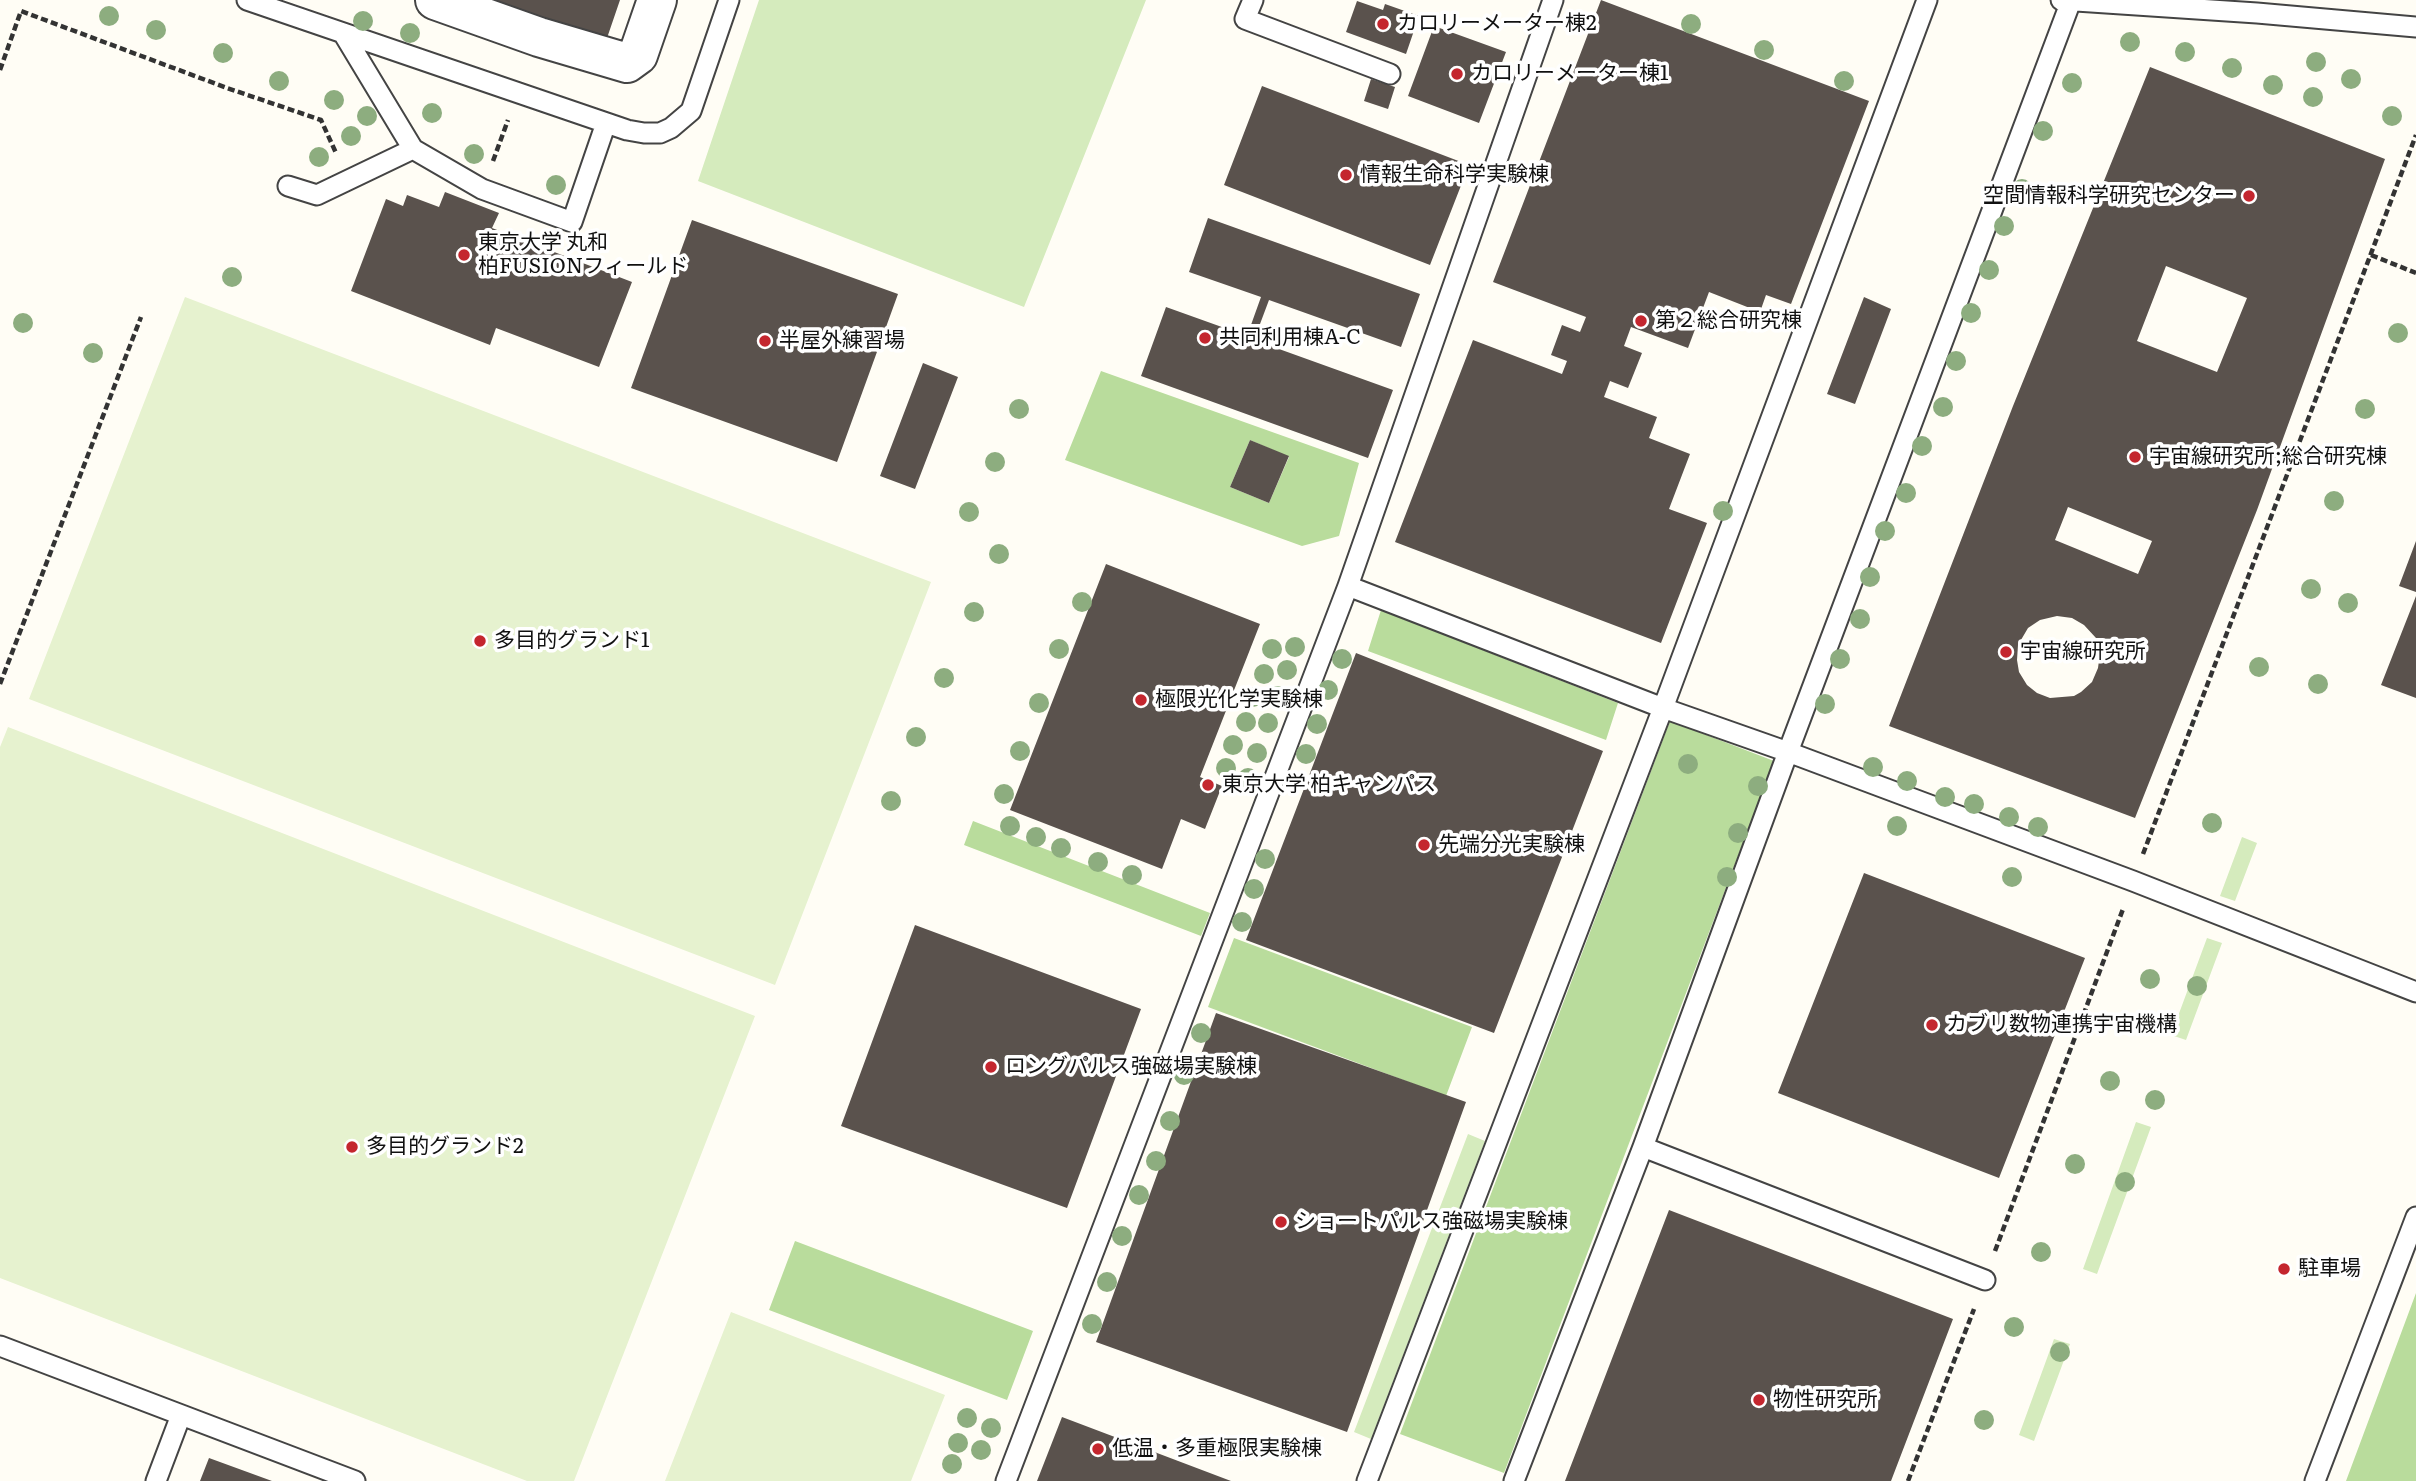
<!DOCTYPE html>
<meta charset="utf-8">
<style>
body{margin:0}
canvas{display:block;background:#fffdf5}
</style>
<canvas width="2416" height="1481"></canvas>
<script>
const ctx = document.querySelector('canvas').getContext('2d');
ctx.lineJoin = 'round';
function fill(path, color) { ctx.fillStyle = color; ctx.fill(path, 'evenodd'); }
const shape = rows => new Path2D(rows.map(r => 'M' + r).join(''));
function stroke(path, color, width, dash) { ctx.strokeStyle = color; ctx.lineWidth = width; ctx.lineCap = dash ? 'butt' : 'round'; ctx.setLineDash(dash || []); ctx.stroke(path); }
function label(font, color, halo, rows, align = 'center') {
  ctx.font = font + ' Literata,"Noto Sans JP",serif'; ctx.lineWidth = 7; ctx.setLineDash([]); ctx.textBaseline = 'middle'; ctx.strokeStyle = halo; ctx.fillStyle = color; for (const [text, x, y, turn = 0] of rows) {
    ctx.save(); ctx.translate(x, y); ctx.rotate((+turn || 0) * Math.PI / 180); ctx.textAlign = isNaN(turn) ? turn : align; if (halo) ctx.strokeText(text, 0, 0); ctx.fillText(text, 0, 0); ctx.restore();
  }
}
const green = shape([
 [759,0,1146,0,1024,307,698,181],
 [2242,837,2257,843,2235,901,2220,896],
 [2207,938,2222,943,2186,1040,2171,1035],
 [2136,1122,2151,1127,2097,1274,2083,1269],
 [1468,1134,1485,1141,1371,1439,1354,1432],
 [2054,1339,2070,1344,2034,1441,2019,1435]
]);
const forest = shape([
 [1101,371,1359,463,1339,536,1302,546,1065,460],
 [1250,440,1289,457,1269,503,1230,487],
 [1381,610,1618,703,1606,740,1368,651],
 [1670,721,1774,761,1504,1473,1400,1434],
 [973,821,1210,913,1201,936,964,845],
 [1234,938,1472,1027,1446,1096,1208,1007],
 [795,1241,1033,1331,1007,1400,769,1310],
 [2416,1293,2416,1481,2346,1481]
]);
const pitch = shape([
 [185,297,931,582,775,985,29,699],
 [8,727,755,1016,574,1481,527,1481,0,1278,0,747],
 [731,1312,945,1395,911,1481,665,1481]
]);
const building = shape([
 [490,0,620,0,606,41],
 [1601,0,1869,101,1791,304,1766,295,1760,312,1709,292,1688,348,1631,327,1624,346,1642,353,1628,388,1610,381,1604,397,1657,417,1649,438,1690,454,1669,509,1707,523,1661,643,1395,542,1473,340,1562,374,1567,361,1551,355,1562,325,1580,332,1586,317,1493,282],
 [1357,1,1383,10,1385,4,1419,16,1406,54,1346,32],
 [1434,26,1506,52,1479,123,1408,96],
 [2150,67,2385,159,2257,510,2135,818,1889,726,2013,406],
 [2166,266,2247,298,2217,372,2137,341],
 [2068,507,2152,541,2138,574,2055,540],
 [2057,616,2072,618,2084,625,2096,638,2100,653,2098,668,2092,682,2081,692,2074,696,2050,698,2037,693,2027,685,2019,672,2017,660,2018,645,2028,628,2040,620],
 [1371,79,1395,87,1388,109,1364,101],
 [1262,86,1469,165,1430,265,1224,185],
 [445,192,499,213,492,228,632,282,599,367,496,328,490,345,351,291,386,199,403,206,407,195,439,207],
 [1208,218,1420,294,1401,347,1269,300,1254,340,1393,390,1368,458,1141,376,1166,307,1247,336,1261,297,1189,272],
 [692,220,898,294,837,462,631,388],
 [1864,297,1891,309,1855,404,1827,394],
 [923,363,958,377,915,489,880,476],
 [1250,440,1289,456,1269,503,1230,487],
 [2416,541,2416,592,2399,586],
 [1106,564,1260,624,1200,777,1222,786,1205,829,1181,819,1162,869,1010,810],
 [2416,596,2416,698,2381,685],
 [1356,653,1603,751,1494,1033,1246,940],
 [1864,873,2085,958,1999,1178,1778,1093],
 [915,925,1141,1009,1067,1208,841,1126],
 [1216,1013,1466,1102,1347,1432,1096,1342],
 [1669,1210,1953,1319,1891,1481,1565,1481],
 [1062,1417,1231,1481,1037,1481],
 [209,1458,272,1481,200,1481]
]);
const path = shape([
 [0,70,21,11,227,88,321,120,336,153],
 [493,161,508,120],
 [2371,255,2416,273],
 [0,684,141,317],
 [2143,854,2416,135],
 [1995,1251,2123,909],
 [1908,1481,1974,1309]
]);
const lane = shape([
 [247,0,627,130,644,133,660,133,671,128,691,111,729,0],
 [1253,0,1245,19,1390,74],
 [2061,0,2257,13,2416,27],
 [343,33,413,149,482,189,572,222,606,123],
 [288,186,317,195,413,149],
 [1348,586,1663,708,1788,752,2133,881,2416,992],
 [1643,1147,1985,1280],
 [0,1346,355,1481],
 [156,1481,181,1415],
 [1006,1481,1348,586,1553,0],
 [1367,1481,1663,708,1927,0],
 [1514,1481,1643,1147,1788,752,2071,1],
 [2315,1481,2416,1217]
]);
const street = shape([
 [435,0,539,37,627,63,638,55,657,0]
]);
const trees = [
 [109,16],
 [363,21],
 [1691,24],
 [156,30],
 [410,33],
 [2130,42],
 [1764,50],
 [2185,52],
 [223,53],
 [2316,62],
 [2232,68],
 [2351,79],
 [279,81],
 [1844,81],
 [2072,83],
 [2273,85],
 [2313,97],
 [334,100],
 [432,113],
 [367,116],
 [2392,116],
 [2043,131],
 [351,136],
 [474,154],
 [319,157],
 [556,185],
 [2022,189],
 [2004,226],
 [1989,270],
 [232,277],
 [1971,313],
 [23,323],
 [2398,333],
 [93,353],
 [1956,361],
 [1943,407],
 [1019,409],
 [2365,409],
 [1922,446],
 [995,462],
 [1906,493],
 [2334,501],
 [1723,511],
 [969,512],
 [1885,531],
 [999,554],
 [1870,577],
 [2311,589],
 [1082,602],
 [2348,603],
 [974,612],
 [1860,619],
 [1295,647],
 [1059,649],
 [1272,649],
 [1342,659],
 [1840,659],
 [2259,667],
 [1287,670],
 [1264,674],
 [944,678],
 [2318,684],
 [1328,690],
 [1278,696],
 [1253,697],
 [1039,703],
 [1825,704],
 [1246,722],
 [1268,723],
 [1317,724],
 [916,737],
 [1233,745],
 [1020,751],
 [1257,753],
 [1306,754],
 [1688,764],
 [1873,767],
 [1226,768],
 [1248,778],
 [1907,781],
 [1758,786],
 [1004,794],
 [1945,797],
 [891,801],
 [1974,804],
 [2009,817],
 [2212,823],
 [1010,826],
 [1897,826],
 [2038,827],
 [1738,833],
 [1036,837],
 [1061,848],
 [1265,859],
 [1098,862],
 [1132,875],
 [1727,877],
 [2012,877],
 [1254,889],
 [1242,922],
 [2150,979],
 [2197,986],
 [1201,1033],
 [1184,1075],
 [2110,1081],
 [2155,1100],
 [1170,1121],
 [1156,1161],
 [2075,1164],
 [2125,1182],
 [1139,1195],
 [1122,1236],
 [2041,1252],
 [1107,1282],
 [1092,1324],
 [2014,1327],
 [2060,1352],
 [967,1418],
 [1984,1420],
 [991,1428],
 [958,1443],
 [981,1450],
 [952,1464]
];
const markers = [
 [1383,24,7,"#c4262e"],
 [1457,74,7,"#c4262e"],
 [1346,175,7,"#c4262e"],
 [2249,196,7,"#c4262e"],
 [464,255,7,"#c4262e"],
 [1641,321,7,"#c4262e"],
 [1205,338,7,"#c4262e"],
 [765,341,7,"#c4262e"],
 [2135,457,7,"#c4262e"],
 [480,641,7,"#c4262e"],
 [2006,652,7,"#c4262e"],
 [1141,700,7,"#c4262e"],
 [1208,785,7,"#c4262e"],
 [1424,845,7,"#c4262e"],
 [1932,1025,7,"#c4262e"],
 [991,1067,7,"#c4262e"],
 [352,1147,7,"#c4262e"],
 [1281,1222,7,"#c4262e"],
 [2284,1269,7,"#c4262e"],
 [1759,1400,7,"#c4262e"],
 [1098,1449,7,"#c4262e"]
];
const poiNames = [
 ["カロリーメーター棟2",1397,24],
 ["カロリーメーター棟1",1471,74],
 ["情報生命科学実験棟",1360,175],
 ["空間情報科学研究センター",2235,196,"right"],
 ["東京大学 丸和",478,243],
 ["柏FUSIONフィールド",478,267],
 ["第２総合研究棟",1655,321],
 ["共同利用棟A-C",1219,338],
 ["半屋外練習場",779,341],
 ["宇宙線研究所;総合研究棟",2149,457],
 ["多目的グランド1",494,641],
 ["宇宙線研究所",2020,652],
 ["極限光化学実験棟",1155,700],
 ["東京大学 柏キャンパス",1222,785],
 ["先端分光実験棟",1438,845],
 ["カブリ数物連携宇宙機構",1946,1025],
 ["ロングパルス強磁場実験棟",1005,1067],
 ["多目的グランド2",366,1147],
 ["ショートパルス強磁場実験棟",1295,1222],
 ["駐車場",2298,1269],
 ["物性研究所",1773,1400],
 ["低温・多重極限実験棟",1112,1449]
];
fill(green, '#d5ebbd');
fill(forest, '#b9dc9c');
fill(pitch, '#e6f2cf');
fill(building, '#5a524d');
stroke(lane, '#444', 23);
stroke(street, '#444', 42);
stroke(path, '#333', 4.5, [7, 3.5]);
stroke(lane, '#fff', 19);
stroke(street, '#fff', 38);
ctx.fillStyle = '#8dad7f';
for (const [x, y] of trees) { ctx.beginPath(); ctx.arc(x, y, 10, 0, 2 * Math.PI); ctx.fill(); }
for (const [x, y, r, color] of markers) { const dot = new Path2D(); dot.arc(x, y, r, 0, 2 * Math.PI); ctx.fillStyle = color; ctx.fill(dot); stroke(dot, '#fff', 2.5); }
label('21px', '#111', '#fff', poiNames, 'left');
</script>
